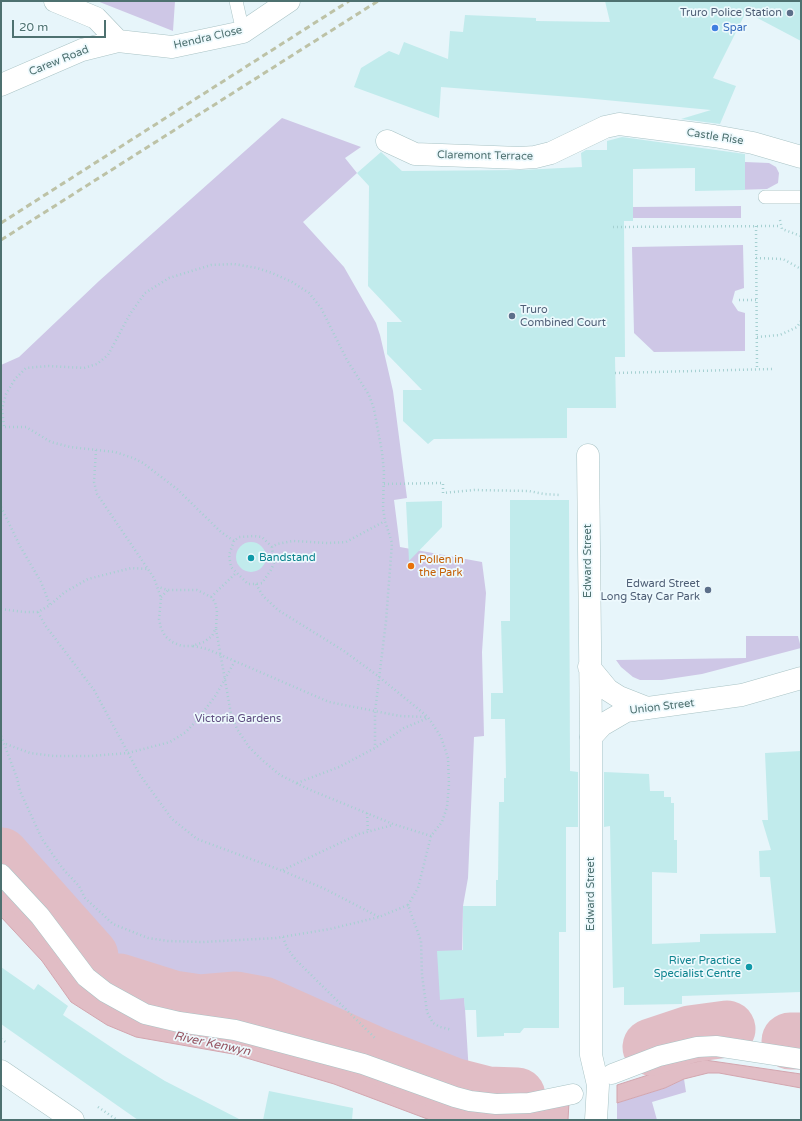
<!DOCTYPE html>
<style>
body{margin:0}
#map{position:relative;width:802px;height:1121px;overflow:hidden;background:#e7f5fa;font-family:"Varela Round",sans-serif}
canvas{display:block}
.frame{position:absolute;inset:0;border:2px solid #4e7170;pointer-events:none}
.scale{position:absolute;left:12px;top:20px;width:94px;height:18px;box-sizing:border-box;border:2px solid #4e7170;border-top:0;padding-left:5px;font-size:12px;line-height:14px;white-space:nowrap;color:#4e7170;-webkit-text-stroke:3px #edf9fd;paint-order:stroke}
</style>
<div id="map">
<canvas width="802" height="1121"></canvas>
<div class="frame"></div>
<div class="scale">20 m</div>
</div>
<script>
const ctx = document.querySelector('canvas').getContext('2d');
ctx.lineJoin = 'round';
function fill(path, color) { ctx.fillStyle = color; ctx.fill(path, 'evenodd'); }
const shape = rows => new Path2D(rows.map(r => 'M' + r).join(''));
function stroke(path, color, width, dash) { ctx.strokeStyle = color; ctx.lineWidth = width; ctx.lineCap = dash ? 'butt' : 'round'; ctx.setLineDash(dash || []); ctx.stroke(path); }
function label(font, color, halo, rows, align = 'center') {
  ctx.font = font + ' "Varela Round",sans-serif'; ctx.lineWidth = 3.5; ctx.setLineDash([]); ctx.textBaseline = 'middle'; ctx.strokeStyle = halo; ctx.fillStyle = color; for (const [text, x, y, turn = 0] of rows) {
    ctx.save(); ctx.translate(x, y); ctx.rotate((+turn || 0) * Math.PI / 180); ctx.textAlign = isNaN(turn) ? turn : align; if (halo) ctx.strokeText(text, 0, 0); ctx.fillText(text, 0, 0); ctx.restore();
  }
}
const green = shape([
 [97,1,175,1,173,31],
 [282,118,361,147,345,158,357,173,303,222,344,267,376,323,380,335,393,391,407,498,394,500,400,547,482,562,486,593,482,652,484,736,474,737,468,878,463,906,462,959,471,1107,99,1000,1,890,1,365,19,357,99,281],
 [745,162,769,163,776,167,779,173,778,183,767,189,734,190],
 [741,206,741,218,633,218,633,207],
 [743,245,744,288,735,291,732,302,738,311,745,313,745,351,654,352,634,333,632,247],
 [746,636,798,636,801,648,702,674,662,680,640,680,633,677,621,667,616,660,746,658],
 [684,1079,686,1092,652,1102,657,1120,617,1120,617,1103,665,1088]
]);
const water = shape([
 [1,890,36,927,83,987,236,1038,356,1071,413,1091,569,1102,568,1120,430,1120,334,1084,233,1054,136,1037,107,1025,71,1002,42,961,1,917,1,890],
 [705,1060,801,1074,801,1088,719,1073,708,1073,684,1079,665,1088,617,1103,617,1085,676,1066,705,1060]
]);
const river = shape([
 [1,856,90,956],
 [119,982,173,999,200,1003,236,1000,263,1005,377,1056,453,1086,488,1095,517,1096],
 [790,1041,801,1041],
 [651,1047,690,1034,727,1029]
]);
const building = shape([
 [605,1,801,1,801,41,746,12,713,78,736,86,720,124,681,119,711,110,584,98,441,87,439,118,354,87,361,68,389,51,399,55,404,42,448,59,450,31,463,32,465,15,536,18,536,21,610,22],
 [622,137,745,154,745,190,695,191,695,168,633,169,633,221,624,221,625,357,615,357,616,408,567,408,567,438,434,439,428,444,403,421,403,390,422,390,387,354,387,322,402,322,368,286,369,186,357,173,381,152,402,171,521,170,582,167,581,153,586,150,607,150,607,141],
 [510,500,569,500,570,771,578,772,578,827,566,827,566,932,559,932,559,1028,524,1028,520,1033,504,1033,504,1036,477,1037,476,1010,465,1010,464,998,440,1000,437,951,463,950,463,906,496,906,496,880,498,880,499,802,504,802,504,778,506,778,505,719,491,719,491,693,503,693,501,621,510,621],
 [442,501,442,527,409,561,406,502],
 '236 557a15 15 0 1 1 30 0a15 15 0 1 1-30 0Z',
 [801,751,801,992,682,996,682,1004,624,1005,624,987,613,988,610,826,604,827,604,772,649,774,650,791,664,791,664,797,671,797,671,803,674,803,674,840,677,840,677,873,652,872,652,944,700,942,700,934,776,933,770,877,760,877,759,851,771,850,762,820,768,820,765,753],
 [1,967,34,990,38,984,68,1006,63,1015,123,1055,165,1081,241,1120,138,1120,1,1024],
 [269,1091,353,1108,352,1120,263,1120]
]);
const path = shape([
 [780,220,782,229,801,236],
 [756,226,757,369],
 [613,227,780,226],
 [756,258,783,259,801,269],
 [739,300,756,300],
 [757,337,780,335,797,327,801,321],
 [615,373,772,369],
 [4,426,2,409,6,394,15,379,26,368,49,366,84,368,97,364,108,355,130,314,145,293,169,278,211,265,234,264,257,268,272,273,292,282,309,293,321,308,347,360,369,395,374,409,382,452,384,472,383,508,385,521,392,543,386,621,375,712,375,748],
 [1,427,26,427,51,442,70,447,115,452,133,458,143,463,177,489,221,532,234,541,239,537,254,536,262,537,272,547],
 [96,450,94,482,97,494,154,578,161,598,159,619,161,628,165,636,172,642,182,646,192,646,204,642,212,636,216,628,217,611,215,602,211,597,197,590,168,590,158,587],
 [384,484,443,483,443,493,474,490,529,491,544,494,560,495],
 [1,507,20,546,41,582,50,605],
 [234,541,229,555,231,567,248,584,256,584,262,583,271,570,274,563,272,547,277,544,293,541,328,543,346,542,385,521],
 [256,584,263,596,278,610,344,651,378,676,428,717,441,737,448,758,449,784,447,807,442,822,431,836,418,888,408,905],
 [161,597,168,590],
 [211,597,236,573],
 [1,609,24,612,38,612,50,605,65,592,88,579,131,568,148,569],
 [38,612,45,625,94,690,140,775,172,819,197,839,283,871,325,889,379,917],
 [216,629,231,714,237,729,249,747,261,759,280,775,308,789,393,824,431,836],
 [193,646,207,649,329,702,400,716,427,717],
 [1,736,17,778,20,791,42,839,63,869,79,886,85,898,113,924,148,938,168,941,203,942,276,938,330,929,379,917,408,905,421,941,422,975,427,1012,433,1023,440,1027,452,1030],
 [6,744,30,753,54,756,91,756,128,753,170,742,186,732,198,719,216,695,235,661],
 [297,783,339,767,375,748,404,728,428,718],
 [367,813,368,831],
 [283,870,359,834,393,825],
 [283,937,287,948,296,960,376,1039],
 [1,1039,7,1043],
 [98,1107,117,1120]
]);
const service = shape([
 [236,1,243,32],
 [765,197,801,197]
]);
const pedestrian = shape([
 [1,874,40,916,86,977,105,992,145,1014,179,1022,235,1030,363,1064,455,1097,470,1101,496,1104,529,1103,573,1094],
 [612,1074,659,1056,697,1047,716,1046,801,1059]
]);
const minor = shape([
 [55,1,96,18,118,41],
 [1,85,82,50,118,41,172,47,243,32,289,1],
 [387,141,415,154,520,158,535,157,551,153,605,127,619,124,714,136,753,143,801,157],
 [588,455,591,737],
 [589,667,608,690,619,697,647,708],
 [1,1071,73,1120]
]);
const tertiary = shape([
 [596,1120,598,1085,591,1055,591,737,602,725,626,711,742,695,801,678]
]);
const rail = shape([
 [1,223,349,1],
 [1,240,378,1]
]);
const markers = [
 [790,13,4,"#5c6f8a"],
 [715,28,4,"#3f7fe0"],
 [512,316,4,"#5c6f8a"],
 [251,558,4,"#0f9aa8"],
 [411,566,4,"#e8710a"],
 [708,590,4,"#5c6f8a"],
 [749,967,4,"#0f9aa8"]
];
const serviceNames = [
 ["Truro Police Station",782,13],
 ["Truro",520,310,"left"],
 ["Combined Court",520,323,"left"],
 ["Edward Street",700,584],
 ["Long Stay Car Park",700,597]
];
const shopNames = [
 ["Spar",723,28]
];
const streetNames = [
 ["Hendra Close",208,38,-13],
 ["Carew Road",59,61,-22],
 ["Castle Rise",715,137,9],
 ["Claremont Terrace",485,156,1],
 ["Edward Street",588,561,-90],
 ["Union Street",662,707,-7],
 ["Edward Street",591,894,-90]
];
const cultureNames = [
 ["Bandstand",259,558],
 ["River Practice",741,961,"right"],
 ["Specialist Centre",741,974,"right"]
];
const foodNames = [
 ["Pollen in",419,560],
 ["the Park",419,573]
];
const parkNames = [
 ["Victoria Gardens",238,719]
];
const waterNames = [
 ["River Kenwyn",212,1044,12]
];
fill(green, '#cec7e6');
fill(water, '#e1bdc5');
stroke(water, '#d2a5ae', 1);
stroke(river, '#e1bdc5', 57);
fill(building, '#c1ebec');
stroke(service, '#a9c3c5', 14);
stroke(pedestrian, '#a9c3c5', 21);
stroke(minor, '#a9c3c5', 23);
stroke(tertiary, '#a9c3c5', 23);
stroke(path, '#a5d0d1', 2.5, [1, 3]);
stroke(service, '#fff', 13);
stroke(pedestrian, '#fff', 20);
stroke(minor, '#fff', 22);
stroke(tertiary, '#fff', 22);
stroke(rail, '#bdc2a6', 3, [6, 4]);
for (const [x, y, r, color] of markers) { const dot = new Path2D(); dot.arc(x, y, r, 0, 2 * Math.PI); ctx.fillStyle = color; ctx.fill(dot); stroke(dot, '#edf9fd', 1.5); }
label('11px', '#4e5e75', '#edf9fd', serviceNames, 'right');
label('11px', '#366cbe', '#edf9fd', shopNames, 'left');
label('11px', '#4e7170', '#edf9fd', streetNames);
label('11px', '#0d838f', '#edf9fd', cultureNames, 'left');
label('11px', '#c56008', '#edf9fd', foodNames, 'left');
label('11px', '#5f4d80', '#edf9fd', parkNames);
label('italic 12px', '#955461', '#edf9fd', waterNames);
</script>
